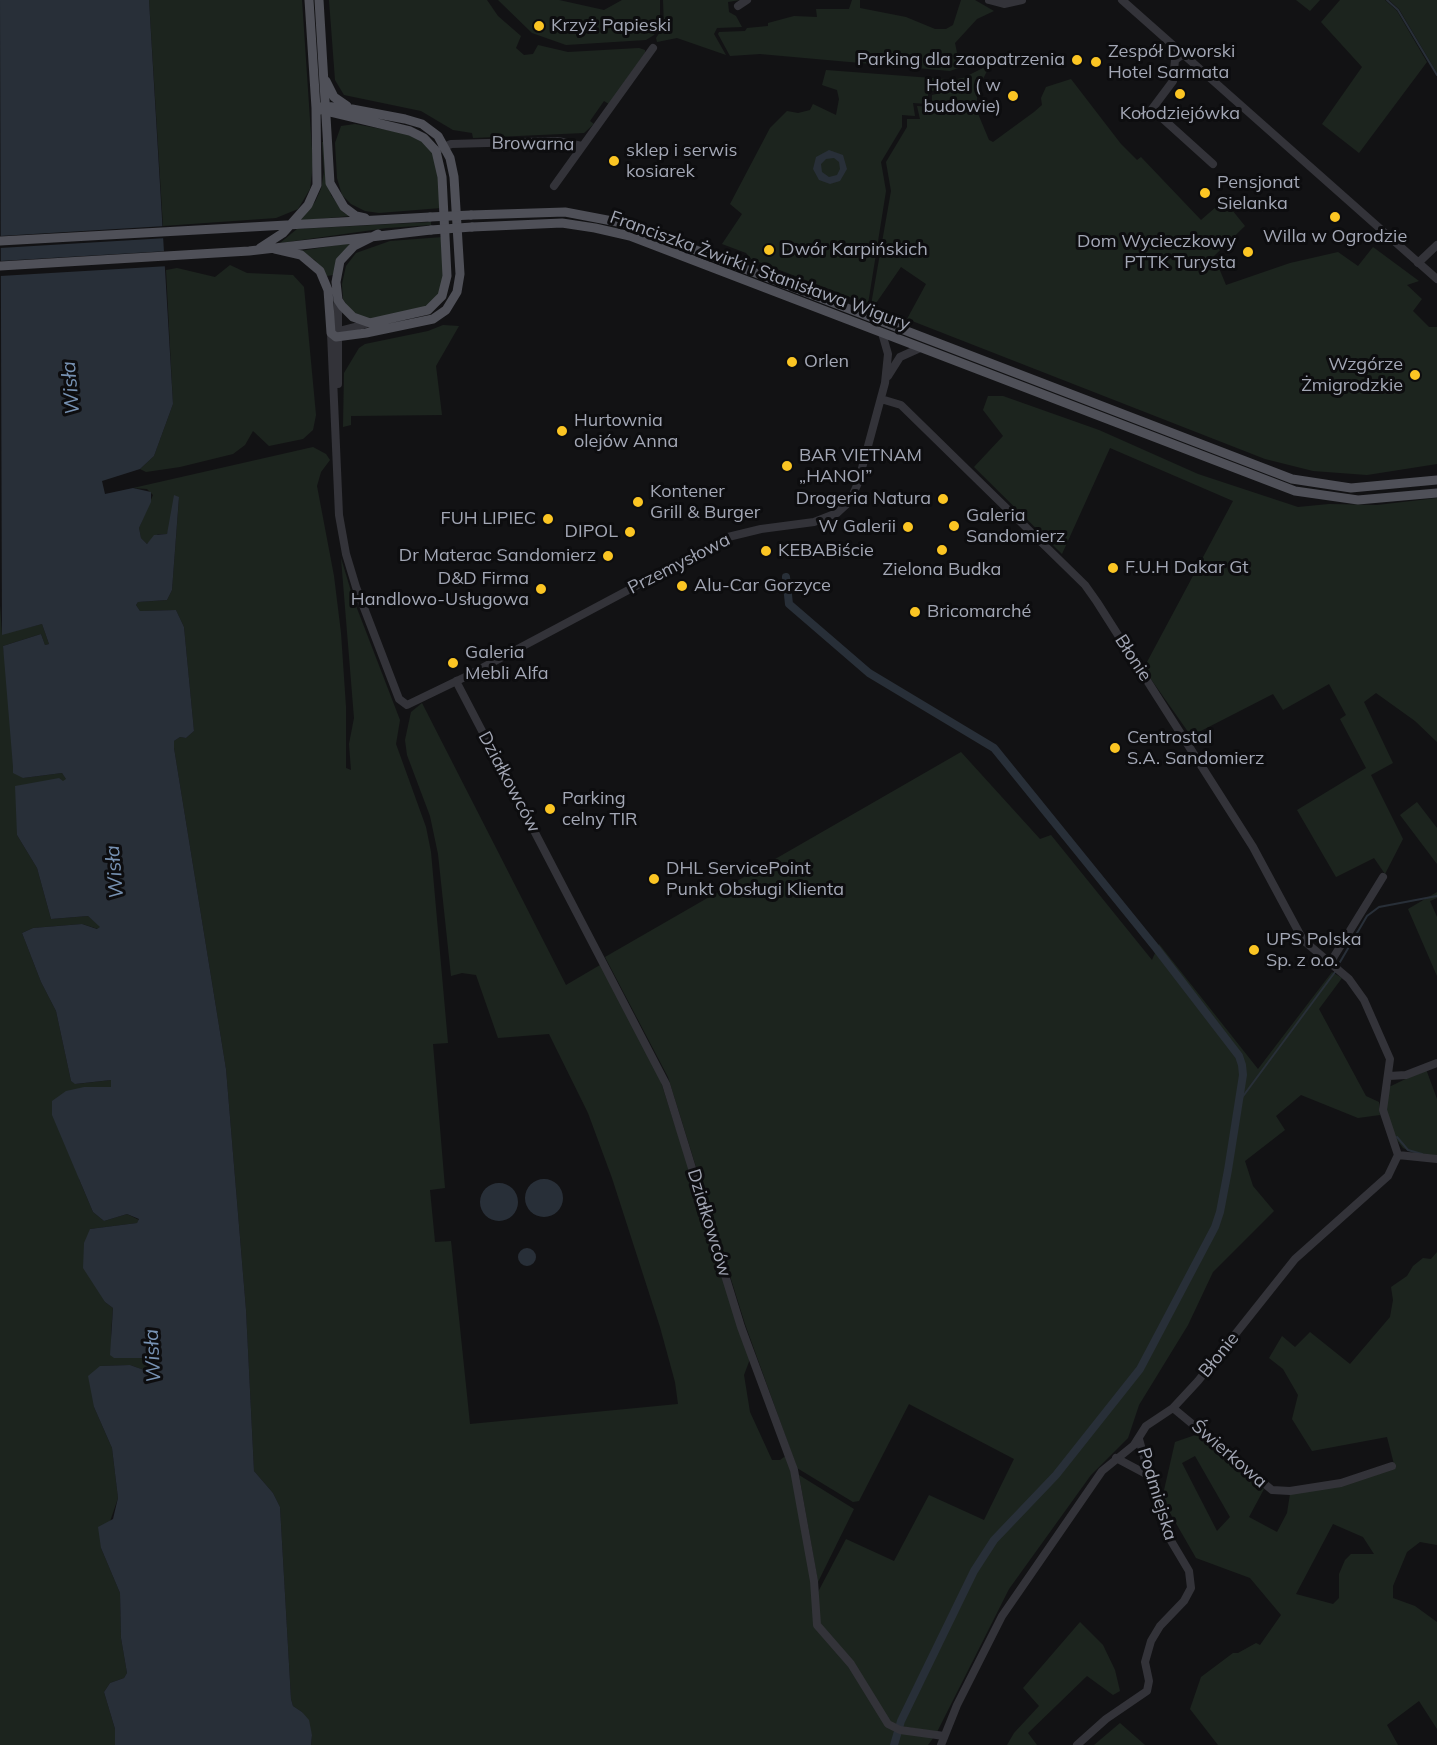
<!DOCTYPE html>
<meta charset="utf-8">
<style>
body{margin:0}
canvas{display:block;background:#121214}
</style>
<canvas width="1437" height="1745"></canvas>
<script>
const ctx = document.querySelector('canvas').getContext('2d');
ctx.lineJoin = 'round';
function fill(path, color) { ctx.fillStyle = color; ctx.fill(path, 'evenodd'); }
const shape = rows => new Path2D(rows.map(r => 'M' + r).join(''));
function stroke(path, color, width, dash) { ctx.strokeStyle = color; ctx.lineWidth = width; ctx.lineCap = dash ? 'butt' : 'round'; ctx.setLineDash(dash || []); ctx.stroke(path); }
function label(font, color, halo, rows, align = 'center') {
  ctx.font = font + ' Mulish,sans-serif'; ctx.lineWidth = 6; ctx.setLineDash([]); ctx.textBaseline = 'middle'; ctx.strokeStyle = halo; ctx.fillStyle = color; for (const [text, x, y, turn = 0] of rows) {
    ctx.save(); ctx.translate(x, y); ctx.rotate((+turn || 0) * Math.PI / 180); ctx.textAlign = isNaN(turn) ? turn : align; if (halo) ctx.strokeText(text, 0, 0); ctx.fillText(text, 0, 0); ctx.restore();
  }
}
const green = shape([
 [149,0,302,0,313,165,310,189,298,209,276,218,163,226],
 [329,0,487,0,498,16,521,36,516,48,524,55,533,54,538,45,568,52,639,48,645,50,645,53,609,104,604,101,590,121,594,124,584,133,473,138,472,133,453,130,421,111,344,95,335,80],
 [498,0,559,0,604,10,622,0,660,0,660,26,654,35,646,40,566,45,532,33],
 [663,0,740,0,728,2,729,12,736,16,742,27,717,28,714,34,726,55,677,38,657,42,656,38,664,26],
 [852,0,860,0,860,8,906,17,935,29,946,29,953,25,961,0,975,0,994,11,977,19,955,43,958,58,974,54,977,61,950,71,760,54,730,56,718,34,719,32,745,31,747,28,768,26,768,23,794,16,817,17,816,9,849,9],
 [1296,0,1320,0,1310,11],
 [1340,0,1385,0,1397,11,1427,62,1359,153,1322,124,1362,67,1321,22],
 [1389,0,1437,0,1437,73,1399,9],
 [983,68,987,71,978,89,976,109,989,140,993,142,1034,112,1042,105,1041,98,1046,87,1071,79,1121,144,1137,160,1141,157,1201,220,1224,200,1245,226,1214,256,1226,285,1290,263,1338,252,1358,266,1373,247,1419,281,1407,285,1422,299,1413,311,1429,327,1437,327,1437,464,1367,475,1313,471,1265,459,907,319,926,284,901,267,874,306,871,305,891,191,886,162,907,127,907,119,920,119,917,106,932,107,932,95,945,92,951,80,963,78],
 [826,70,945,79,942,89,928,92,928,104,913,103,915,116,902,115,902,127,881,162,886,191,868,304,751,259,746,253,722,244,742,214,730,204,770,128,787,111,798,113,810,110,813,104,836,115,839,99,837,90,822,85],
 [355,124,408,134,423,139,434,152,438,168,441,208,379,213,365,211,351,204,342,195,337,178,335,143,341,126],
 [322,142,325,142,327,181,331,195,343,212,350,216,296,221,315,202,321,189,324,172],
 [431,222,431,225,387,228,280,243,297,229],
 [443,237,445,266,442,289,433,303,420,310,376,319,363,318,351,312,343,299,342,284,346,266,356,253,390,241],
 [350,243,333,275,327,276,315,260,300,251],
 [230,265,247,273,293,275,304,287,316,415,313,430,303,439,269,446,253,431,245,445,233,454,180,467,146,472,140,469,154,456,173,404,166,270,177,268,215,277],
 [443,325,459,326,436,366,442,415,351,416,351,425,343,427,344,373,359,348,365,344,428,331],
 [988,396,1003,396,1099,430,1198,474,1298,507,1329,504,1377,505,1437,498,1437,742,1415,721,1376,693,1364,702,1393,763,1371,775,1403,839,1385,874,1374,858,1336,877,1297,810,1366,768,1340,719,1346,715,1329,684,1283,710,1273,694,1191,736,1141,665,1147,662,1233,501,1110,448,1062,554,974,467,1003,436,983,410],
 [313,447,326,454,330,460,321,472,317,486,334,576,341,633,346,707,346,768,351,770,349,744,354,718,341,558,353,598,400,720,396,744,426,827,431,852,448,1043,433,1044,445,1188,430,1190,435,1242,451,1241,470,1424,678,1404,675,1382,660,1327,612,1178,588,1113,549,1034,498,1038,476,975,462,973,451,976,438,854,430,816,407,755,405,740,411,712,422,703,566,985,600,965,652,1054,750,1359,744,1375,750,1412,772,1460,780,1460,787,1455,794,1481,813,1588,814,1626,850,1667,886,1726,934,1737,928,1745,311,1745,312,1735,302,1712,293,1706,291,1699,280,1507,273,1493,254,1471,246,1310,226,1069,174,748,174,741,180,737,186,738,194,731,184,627,176,610,140,611,136,605,138,602,167,600,172,590,179,498,167,534,158,534,147,544,141,538,139,528,153,495,147,489,133,488],
 [0,605,2,634,42,624,49,644,45,645,41,634,3,646,23,778,62,773,67,780,17,835,37,868,51,919,88,916,101,927,98,929,82,924,33,928,22,933,41,982,56,1011,71,1081,76,1084,111,1080,112,1087,84,1087,79,1179,93,1212,104,1221,127,1214,139,1220,137,1223,90,1229,105,1302,113,1308,111,1333,114,1358,143,1358,151,1364,150,1368,144,1370,130,1365,100,1366,94,1407,112,1448,118,1498,101,1548,120,1593,121,1638,127,1673,124,1678,110,1683,104,1692,115,1729,115,1745,0,1745],
 [961,752,1040,839,1051,835,1152,960,1159,944,1258,1069,1332,972,1342,978,1319,1009,1366,1096,1379,1102,1380,1115,1358,1118,1301,1095,1276,1116,1285,1130,1245,1161,1253,1186,1274,1211,1213,1272,1188,1325,1139,1405,1128,1438,1091,1475,1009,1589,937,1732,893,1725,820,1623,818,1592,846,1539,894,1561,929,1495,984,1520,1014,1459,909,1404,859,1501,853,1502,797,1468,745,1324,668,1077,605,957],
 [1417,802,1437,828,1437,864,1400,815],
 [1437,892,1437,898,1430,901,1437,917,1437,976,1408,909],
 [1426,1069,1437,1099,1437,1157,1416,1154,1403,1148,1396,1139,1385,1107,1389,1087],
 [1437,1252,1437,1545,1420,1542,1407,1552,1393,1586,1393,1598,1415,1606,1437,1622,1437,1729,1419,1701,1387,1725,1398,1745,1218,1745,1190,1709,1201,1677,1233,1653,1238,1653,1256,1643,1260,1645,1281,1615,1250,1578,1196,1558,1162,1499,1175,1442,1201,1433,1214,1443,1264,1489,1249,1517,1277,1532,1287,1513,1290,1494,1395,1468,1387,1437,1312,1451,1292,1419,1298,1395,1283,1369,1269,1358,1282,1336,1295,1347,1310,1332,1350,1364,1390,1317,1393,1300,1391,1287,1407,1276,1413,1266,1423,1258,1431,1259],
 [1195,1456,1230,1517,1217,1531,1182,1463],
 [1333,1524,1363,1537,1374,1554,1351,1554,1345,1560,1339,1574,1339,1598,1333,1604,1296,1594],
 [799,1475,854,1509,818,1582],
 [1080,1622,1103,1645,1115,1670,1120,1691,1113,1695,1087,1676,1028,1733,1037,1745,1007,1745,1014,1733,1039,1706,1023,1688],
 [1120,1723,1145,1745,1094,1745]
]);
const water = shape([
 [0,0,149,0,173,404,154,456,140,469,102,481,105,494,133,488,151,492,151,502,139,528,141,538,147,544,154,535,167,534,174,495,179,497,172,590,167,600,138,602,136,605,140,611,176,610,184,627,194,731,186,738,180,737,174,741,174,748,226,1069,246,1310,254,1471,273,1493,280,1507,291,1699,293,1706,302,1712,309,1720,312,1735,311,1745,115,1745,115,1729,104,1692,110,1683,124,1678,127,1673,121,1638,120,1593,101,1548,98,1527,113,1519,118,1498,112,1448,94,1407,88,1376,100,1366,130,1365,144,1370,150,1368,151,1364,143,1358,114,1358,110,1355,113,1308,105,1302,83,1268,84,1243,90,1229,137,1223,139,1219,127,1214,104,1221,93,1212,52,1115,52,1101,66,1091,84,1087,111,1087,111,1080,75,1084,71,1081,56,1011,41,982,22,933,33,928,82,924,97,929,100,927,88,916,51,919,37,868,17,835,15,786,59,778,63,781,66,779,62,773,23,778,13,773,13,767,3,646,41,634,45,645,49,644,42,624,2,635],
 [829,150,843,155,847,169,840,181,830,184,819,180,813,169,816,157],
 [834,158,839,162,840,169,837,175,829,177,822,172,821,164,826,159],
 '525 1198a19 19 0 1 1 38 0a19 19 0 1 1-38 0Z',
 '480 1202a19 19 0 1 1 38 0a19 19 0 1 1-38 0Z',
 '518 1257a9 9 0 1 1 18 0a9 9 0 1 1-18 0Z'
]);
const pier = shape([
 [166,226,167,238,0,248,0,236],
 [168,251,169,266,0,276,0,261]
]);
const stream = shape([
 [1387,0,1398,10,1437,75],
 [1340,962,1367,916,1379,907,1437,896],
 [1238,1103,1335,972],
 [1397,1137,1408,1150,1422,1154]
]);
const canal = shape([
 [786,577,789,604,869,673,994,748,1156,948,1239,1056,1242,1065,1243,1075,1228,1170,1220,1212,1215,1227,1140,1369,1056,1475,994,1540,974,1571,901,1721,894,1745]
]);
const minor = shape([
 [989,0,1004,4,1022,0],
 [1122,0,1437,279],
 [738,6,747,0],
 [1182,55,1175,60,1173,81,1152,109,1213,164],
 [440,149,451,144,558,141,582,146],
 [554,186,653,48],
 [1418,263,1437,245],
 [370,323,331,333,339,515,346,554,356,587,399,699,407,705,465,677,728,537,761,529,814,522,837,513,850,501,858,483,885,383,888,354,882,333],
 [888,376,900,357,920,348],
 [338,384,338,300],
 [881,399,901,405,1085,585,1097,602,1253,847,1303,940,1349,979,1364,1000,1390,1059,1383,1110,1398,1155,1388,1176,1295,1259,1198,1381,1173,1408,1146,1426,1134,1445,1102,1471,1002,1616,957,1705,941,1745],
 [456,681,666,1084,741,1327,794,1470,814,1581,817,1625,851,1664,888,1724,900,1730,944,1736],
 [1330,963,1383,877],
 [1389,1076,1406,1075,1437,1063],
 [1398,1155,1437,1159],
 [1173,1408,1272,1490,1290,1491,1341,1483,1392,1466],
 [1116,1458,1148,1475],
 [1077,1745,1106,1719,1147,1691,1149,1681,1145,1662,1151,1641,1160,1626,1184,1601,1191,1588,1189,1571,1164,1529,1139,1439]
]);
const major = shape([
 [319,0,330,183,344,207,356,216,365,218],
 [326,81,334,97,347,106],
 [318,109,410,131,424,138,436,151,442,177,447,276,442,296,428,310,370,323,353,317,342,306,338,300,336,282,340,261,354,246,378,234],
 [471,215,565,212,628,224,1292,479,1351,488,1437,480],
 [472,227,562,223,595,228,630,236,1295,491,1358,500,1437,493],
 [0,241,430,217],
 [260,248,283,233,308,205,317,185,316,108,309,0],
 [275,249,301,255,320,271,328,290,331,333,336,337,366,333,433,319,446,310,457,292,460,274,454,177,450,158,438,136,422,124,405,119,352,109,324,106,316,108],
 [0,266,249,251,431,230]
]);
const majorBridge = shape([
 [430,217,471,215],
 [431,230,472,227]
]);
const markers = [
 [539,26,6,"#fbc523"],
 [1077,60,6,"#fbc523"],
 [1096,62,6,"#fbc523"],
 [1180,94,6,"#fbc523"],
 [1013,96,6,"#fbc523"],
 [614,161,6,"#fbc523"],
 [1205,193,6,"#fbc523"],
 [1335,217,6,"#fbc523"],
 [769,250,6,"#fbc523"],
 [1248,252,6,"#fbc523"],
 [792,362,6,"#fbc523"],
 [1415,375,6,"#fbc523"],
 [562,431,6,"#fbc523"],
 [787,466,6,"#fbc523"],
 [943,499,6,"#fbc523"],
 [638,502,6,"#fbc523"],
 [548,519,6,"#fbc523"],
 [954,526,6,"#fbc523"],
 [908,527,6,"#fbc523"],
 [630,532,6,"#fbc523"],
 [942,550,6,"#fbc523"],
 [766,551,6,"#fbc523"],
 [608,556,6,"#fbc523"],
 [1113,568,6,"#fbc523"],
 [682,586,6,"#fbc523"],
 [541,589,6,"#fbc523"],
 [915,612,6,"#fbc523"],
 [453,663,6,"#fbc523"],
 [1115,748,6,"#fbc523"],
 [550,809,6,"#fbc523"],
 [654,879,6,"#fbc523"],
 [1254,950,6,"#fbc523"]
];
const poiNames = [
 ["Krzyż Papieski",551,26],
 ["Zespół Dworski",1108,52],
 ["Hotel Sarmata",1108,73],
 ["Parking dla zaopatrzenia",1065,60,"right"],
 ["Hotel ( w",1001,86,"right"],
 ["budowie)",1001,107,"right"],
 ["Kołodziejówka",1180,114,"center"],
 ["sklep i serwis",626,151],
 ["kosiarek",626,172],
 ["Pensjonat",1217,183],
 ["Sielanka",1217,204],
 ["Willa w Ogrodzie",1335,237,"center"],
 ["Dom Wycieczkowy",1236,242,"right"],
 ["PTTK Turysta",1236,263,"right"],
 ["Dwór Karpińskich",781,250],
 ["Orlen",804,362],
 ["Wzgórze",1403,365,"right"],
 ["Żmigrodzkie",1403,386,"right"],
 ["Hurtownia",574,421],
 ["olejów Anna",574,442],
 ["BAR VIETNAM",799,456],
 ["„HANOI”",799,477],
 ["Kontener",650,492],
 ["Grill & Burger",650,513],
 ["Drogeria Natura",931,499,"right"],
 ["Galeria",966,516],
 ["Sandomierz",966,537],
 ["FUH LIPIEC",536,519,"right"],
 ["W Galerii",896,527,"right"],
 ["DIPOL",618,532,"right"],
 ["KEBABiście",778,551],
 ["Dr Materac Sandomierz",596,556,"right"],
 ["F.U.H Dakar Gt",1125,568],
 ["Zielona Budka",942,570,"center"],
 ["D&D Firma",529,579,"right"],
 ["Handlowo-Usługowa",529,600,"right"],
 ["Alu-Car Gorzyce",694,586],
 ["Bricomarché",927,612],
 ["Galeria",465,653],
 ["Mebli Alfa",465,674],
 ["Centrostal",1127,738],
 ["S.A. Sandomierz",1127,759],
 ["Parking",562,799],
 ["celny TIR",562,820],
 ["DHL ServicePoint",666,869],
 ["Punkt Obsługi Klienta",666,890],
 ["UPS Polska",1266,940],
 ["Sp. z o.o.",1266,961]
];
const streetNames = [
 ["Browarna",533,144,1],
 ["Franciszka Żwirki i Stanisława Wigury",760,271,20],
 ["Przemysłowa",679,564,-27],
 ["Błonie",1133,658,57],
 ["Działkowców",509,782,62],
 ["Działkowców",709,1223,73],
 ["Błonie",1219,1355,-51],
 ["Świerkowa",1229,1454,41],
 ["Podmiejska",1157,1494,73]
];
const waterNames = [
 ["Wisła",71,388,-95],
 ["Wisła",115,872,-95],
 ["Wisła",153,1356,-93]
];
fill(green, '#1c241e');
fill(water, '#282f38');
fill(pier, '#121214');
stroke(stream, '#282f38', 2);
stroke(canal, '#282f38', 8);
stroke(minor, '#333339', 8);
stroke(major, '#4f5058', 9);
stroke(majorBridge, '#4f5058', 9);
for (const [x, y, r, color] of markers) { const dot = new Path2D(); dot.arc(x, y, r, 0, 2 * Math.PI); ctx.fillStyle = color; ctx.fill(dot); stroke(dot, '#0d0d0f', 2); }
label('18px', '#a3a7b5', '#0d0d0f', poiNames, 'left');
label('18px', '#a3a7b5', '#0d0d0f', streetNames);
label('italic 20px', '#7792b3', '#0d0d0f', waterNames);
</script>
